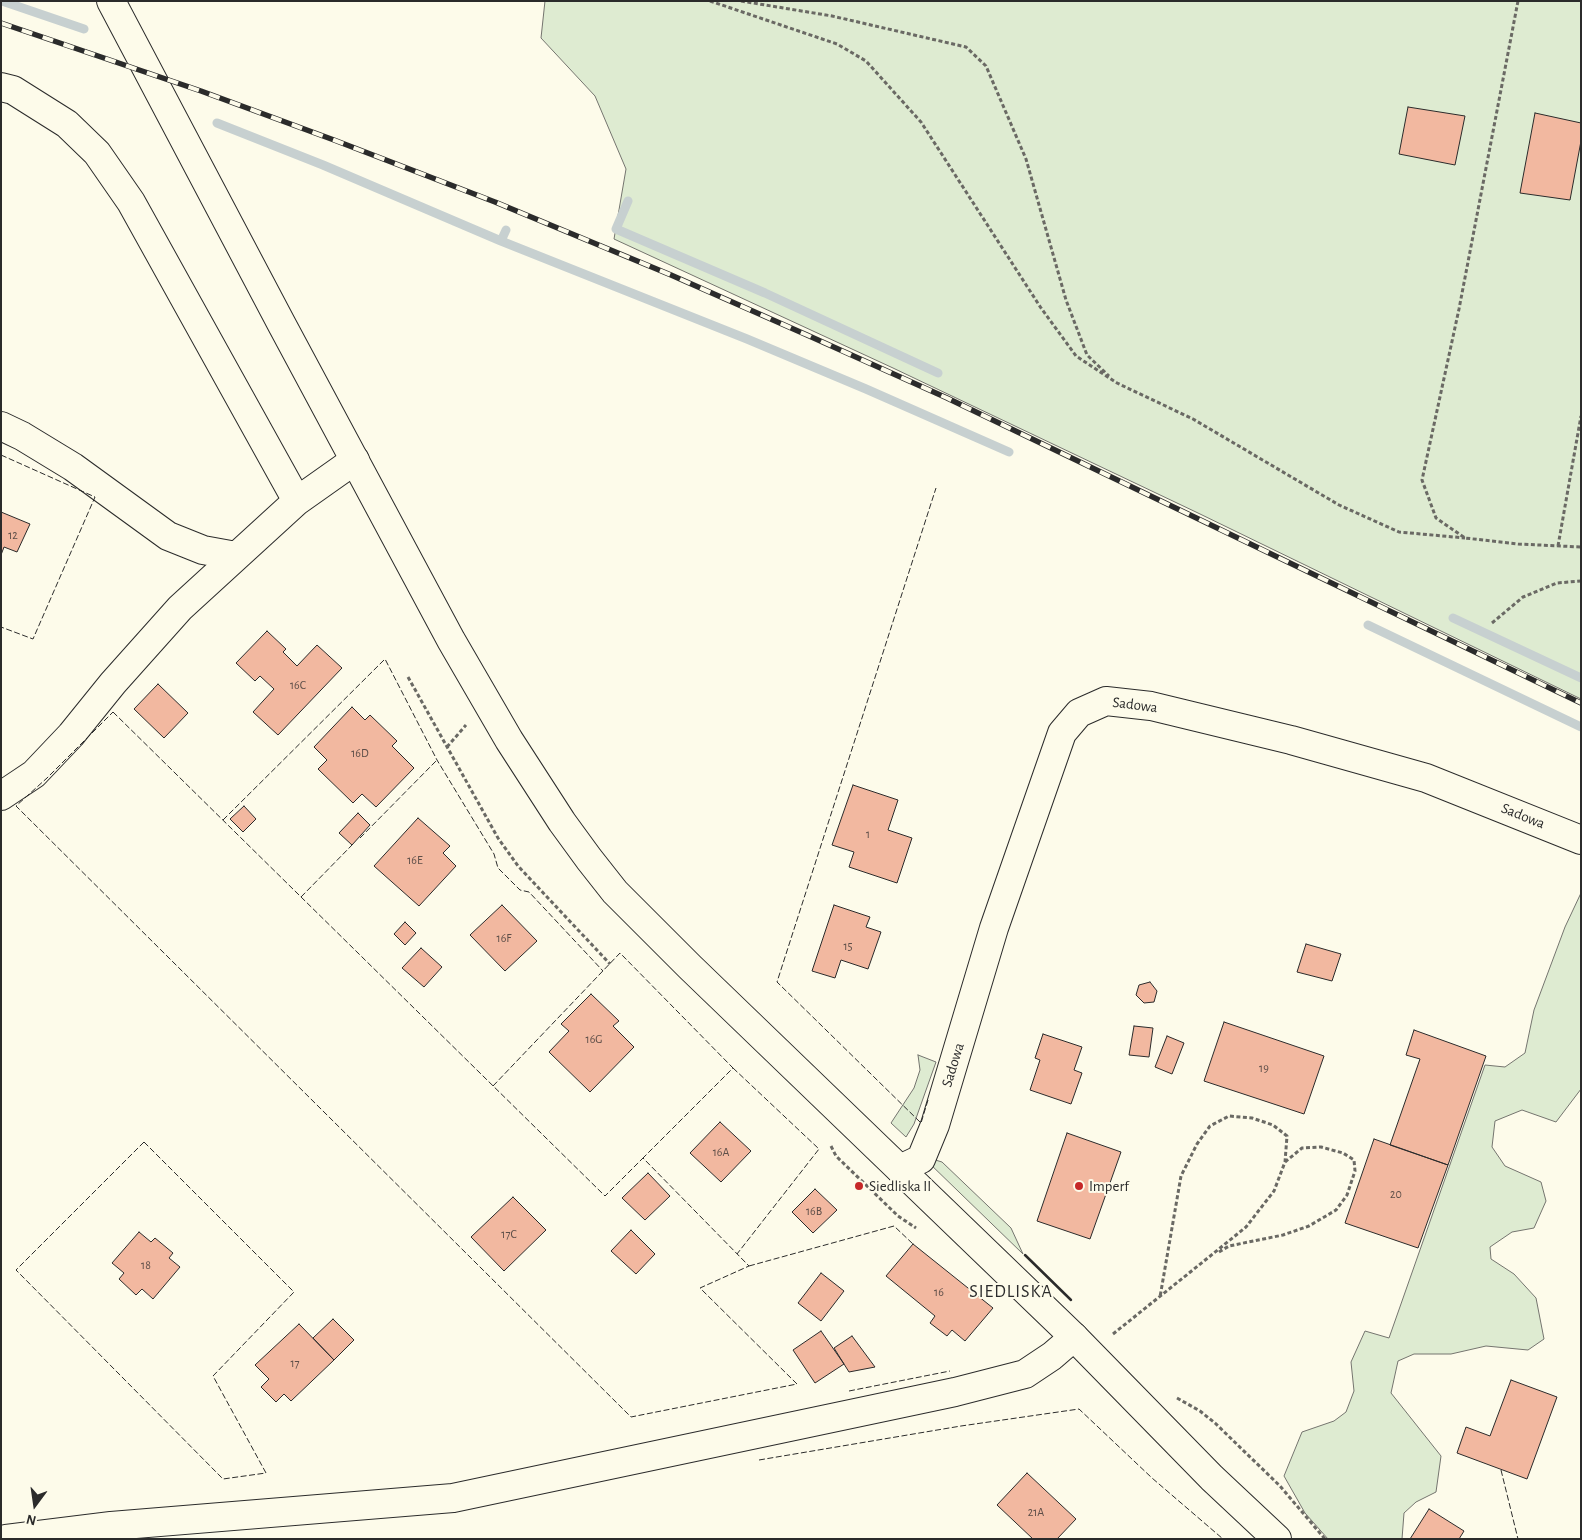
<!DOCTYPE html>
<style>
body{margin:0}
#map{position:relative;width:1582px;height:1540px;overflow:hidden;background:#fdfbea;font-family:"Alegreya Sans",sans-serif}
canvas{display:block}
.frame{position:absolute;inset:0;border:2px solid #2b2b2b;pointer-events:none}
.north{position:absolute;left:10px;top:1480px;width:50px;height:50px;-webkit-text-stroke:4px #fdfbea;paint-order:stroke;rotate:194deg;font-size:14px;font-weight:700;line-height:20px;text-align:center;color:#2b2b2b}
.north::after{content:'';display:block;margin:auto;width:18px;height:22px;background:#2b2b2b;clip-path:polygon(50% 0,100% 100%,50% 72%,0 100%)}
</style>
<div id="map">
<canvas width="1582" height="1540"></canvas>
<div class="frame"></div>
<div class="north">N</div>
</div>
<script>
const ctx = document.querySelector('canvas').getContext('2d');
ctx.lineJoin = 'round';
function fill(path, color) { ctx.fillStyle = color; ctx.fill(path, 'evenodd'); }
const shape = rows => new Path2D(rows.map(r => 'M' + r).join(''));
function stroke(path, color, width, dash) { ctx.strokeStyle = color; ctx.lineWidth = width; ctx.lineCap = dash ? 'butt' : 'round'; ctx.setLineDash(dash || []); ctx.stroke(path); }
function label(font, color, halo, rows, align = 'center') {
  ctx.font = font + ' "Alegreya Sans",sans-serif'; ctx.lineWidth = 4; ctx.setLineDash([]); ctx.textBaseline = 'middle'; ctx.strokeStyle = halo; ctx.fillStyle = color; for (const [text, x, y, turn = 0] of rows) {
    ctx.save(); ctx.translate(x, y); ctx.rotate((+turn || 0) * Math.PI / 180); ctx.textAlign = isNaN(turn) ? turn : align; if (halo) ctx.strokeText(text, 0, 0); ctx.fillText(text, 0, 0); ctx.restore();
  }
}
const green = shape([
 [545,1,1581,1,1581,699,1198,513,893,368,614,239,626,169,595,96,541,38,545,1],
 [1581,893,1581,1089,1556,1122,1522,1110,1495,1121,1492,1147,1505,1166,1541,1182,1546,1201,1534,1228,1512,1232,1490,1247,1491,1259,1514,1274,1536,1298,1544,1339,1528,1350,1486,1346,1451,1354,1414,1354,1398,1361,1391,1393,1441,1456,1436,1492,1416,1502,1404,1513,1402,1539,1328,1539,1305,1513,1284,1476,1302,1432,1334,1421,1346,1412,1354,1391,1351,1362,1365,1331,1389,1338,1485,1065,1505,1067,1525,1053,1534,1010,1565,927,1581,893],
 [918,1055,936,1062,914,1124,906,1137,891,1123,914,1088,920,1070,918,1055],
 [932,1159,942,1162,1011,1228,1023,1254,927,1161,932,1159]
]);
const stream = shape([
 [2,1,84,29],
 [217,123,323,165,501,241,506,230],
 [628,201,616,229,765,293,938,373],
 [501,241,747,339,866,389,1009,452],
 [1453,618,1581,678],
 [1368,625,1581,727]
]);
const building = shape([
 [1408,107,1465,116,1455,165,1399,154,1408,107],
 [1535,113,1581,123,1581,141,1570,200,1520,193,1535,113],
 [1,512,30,524,17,552,4,547,1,555,1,512],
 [267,631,286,649,283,652,297,666,317,645,342,668,278,735,253,712,274,689,260,676,255,681,236,663,267,631],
 [158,684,188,713,164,738,134,709,158,684],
 [352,707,365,720,370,715,397,741,392,746,414,768,376,807,362,794,353,803,318,769,327,760,314,747,352,707],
 [853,785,898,800,888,830,912,838,897,883,849,867,854,852,832,845,853,785],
 [244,806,256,819,243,832,230,819,244,806],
 [358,813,370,825,352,845,339,833,358,813],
 [418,818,450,846,443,853,456,866,419,906,374,866,418,818],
 [502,905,537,941,505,971,470,935,502,905],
 [834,905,870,917,866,927,881,932,868,969,841,960,835,978,812,971,834,905],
 [405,922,416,933,405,945,394,934,405,922],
 [1306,944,1341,954,1332,981,1297,972,1306,944],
 [421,948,442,967,424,987,402,968,421,948],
 [1150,982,1157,991,1154,1002,1144,1003,1136,995,1139,985,1150,982],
 [591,994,619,1021,613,1026,634,1047,590,1092,549,1052,569,1031,561,1024,591,994],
 [1224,1022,1324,1056,1304,1114,1204,1081,1224,1022],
 [1134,1026,1153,1028,1149,1057,1129,1055,1134,1026],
 [1414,1030,1486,1056,1448,1165,1390,1145,1420,1059,1406,1055,1414,1030],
 [1043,1034,1082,1047,1074,1070,1082,1073,1071,1104,1030,1090,1040,1060,1035,1058,1043,1034],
 [1167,1036,1184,1043,1172,1074,1155,1067,1167,1036],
 [720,1122,751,1151,721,1182,690,1153,720,1122],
 [1067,1133,1121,1152,1090,1239,1037,1221,1067,1133],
 [1374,1139,1448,1165,1418,1248,1345,1223,1374,1139],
 [648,1173,670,1196,645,1220,622,1198,648,1173],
 [815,1189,837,1210,813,1233,792,1212,815,1189],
 [513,1197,546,1230,504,1271,471,1237,513,1197],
 [631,1230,655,1254,636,1274,611,1251,631,1230],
 [139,1232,151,1242,155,1238,173,1253,169,1258,180,1267,153,1299,142,1289,136,1295,119,1279,124,1273,112,1263,139,1232],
 [913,1244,993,1308,965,1341,952,1330,947,1336,930,1323,935,1316,886,1276,913,1244],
 [821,1273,844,1291,821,1321,798,1303,821,1273],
 [333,1319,354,1340,334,1360,313,1338,333,1319],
 [299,1324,334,1360,291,1401,284,1394,276,1402,261,1387,269,1379,255,1365,299,1324],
 [821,1331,844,1364,815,1383,793,1350,821,1331],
 [852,1336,875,1367,849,1372,834,1348,852,1336],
 [1511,1380,1557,1397,1527,1479,1457,1453,1466,1427,1490,1436,1511,1380],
 [1027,1473,1076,1519,1057,1539,1033,1539,997,1505,1027,1473],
 [1429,1509,1464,1531,1459,1539,1410,1539,1429,1509]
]);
const path = shape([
 [710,1,837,44,866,61,921,122,1041,308,1076,356,1117,383,1193,419,1339,505,1399,532,1465,538],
 [741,1,832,16,966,47,986,66,1026,159,1066,300,1087,355,1109,376],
 [1518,1,1459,309,1422,480,1436,518,1465,538,1518,544,1581,547],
 [1558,546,1581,416],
 [1492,623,1523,597,1557,583,1581,581],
 [408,677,498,838,518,866,610,964],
 [447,747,466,725],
 [831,1146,836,1156,898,1216,916,1228],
 [1219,1252,1229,1246,1283,1235,1309,1226,1336,1210,1347,1195,1355,1171,1354,1160,1343,1153,1321,1147,1302,1148,1285,1162],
 [1113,1334,1209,1257,1246,1227,1274,1191,1285,1162,1287,1136,1273,1125,1252,1118,1229,1116,1210,1126,1197,1144,1181,1176,1160,1297],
 [1177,1398,1200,1411,1215,1423,1280,1486,1325,1539]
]);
const minor = shape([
 [1,87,13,90,67,124,97,153,131,202,297,501,355,460],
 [1,426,22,436,73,467,168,536,203,550,236,556],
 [1,796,34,774,71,735,113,683,180,608,297,501],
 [900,1169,921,1159,935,1125,994,928,1062,733,1079,713,1106,701,1151,706,1291,740,1426,778,1581,840],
 [6,1539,111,1526,453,1498,955,1392,1025,1374,1052,1356,1074,1337]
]);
const secondary = shape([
 [111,1,281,323,451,640,509,740,562,822,589,859,615,892,690,967,1074,1337,1212,1478,1277,1539]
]);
const rail = shape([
 [1,23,201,91,334,140,495,202,671,275,807,335,947,398,1581,703]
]);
const fence = shape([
 [1,455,95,497,33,639,1,627],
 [113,712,605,1196,643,1158,749,1266,700,1288,797,1384,631,1417,16,806,47,778,113,712],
 [223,820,385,659,437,760,494,854,498,868,520,890,529,892,603,971],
 [360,838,437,760],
 [301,897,354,843],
 [733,1068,819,1149,737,1254],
 [493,1086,620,953,733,1068,643,1158],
 [928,1100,921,1123,777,982,936,488],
 [144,1142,294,1292,213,1376,266,1473,223,1479,16,1270,144,1142],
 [749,1266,894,1226,913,1244],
 [849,1391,950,1371],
 [759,1460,961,1426,1079,1409,1152,1478,1223,1539],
 [1501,1470,1518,1539]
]);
const wall = shape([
 [1025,1255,1071,1300]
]);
const markers = [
 [859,1186,5,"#c62828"],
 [1079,1186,5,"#c62828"]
];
const numberNames = [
 ["12",13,535],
 ["16C",298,685],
 ["16D",360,753],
 ["1",868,834],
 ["16E",415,860],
 ["16F",504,938],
 ["15",848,946],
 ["16G",594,1039],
 ["19",1264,1068],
 ["16A",721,1152],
 ["20",1396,1194],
 ["16B",814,1211],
 ["17C",509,1234],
 ["18",146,1265],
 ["16",939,1292],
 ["17",295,1363],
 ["21A",1036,1512]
];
const streetNames = [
 ["Sadowa",1135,705,7],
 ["Sadowa",1523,816,22],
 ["Sadowa",953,1065,-73]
];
const poiNames = [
 ["Siedliska II",869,1186],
 ["Imperf",1089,1186]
];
const quarterNames = [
 ["SIEDLISKA",1011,1292]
];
fill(green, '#deebd1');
stroke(green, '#74746e', 1);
stroke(stream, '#c7d0d0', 9);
fill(building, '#f2b8a0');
stroke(building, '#2b2b2b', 1);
stroke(minor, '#2b2b2b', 30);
stroke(secondary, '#2b2b2b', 30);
stroke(path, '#6a6964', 3, [4, 2.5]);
stroke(minor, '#fdfbea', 28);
stroke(secondary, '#fdfbea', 28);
stroke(rail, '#2b2b2b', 5.5);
stroke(rail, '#fdfbea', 4, [11]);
stroke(fence, '#2b2b2b', 1, [6, 2.5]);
stroke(wall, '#2b2b2b', 2.5);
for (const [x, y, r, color] of markers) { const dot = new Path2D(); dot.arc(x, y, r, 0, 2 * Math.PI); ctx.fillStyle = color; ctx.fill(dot); stroke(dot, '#fdfbea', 2); }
label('12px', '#5d4e48', null, numberNames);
label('15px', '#2b2b2b', '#fdfbea', streetNames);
label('15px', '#2b2b2b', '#fdfbea', poiNames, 'left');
ctx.letterSpacing = '1px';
label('18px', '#2b2b2b', '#fdfbea', quarterNames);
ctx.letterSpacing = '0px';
</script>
